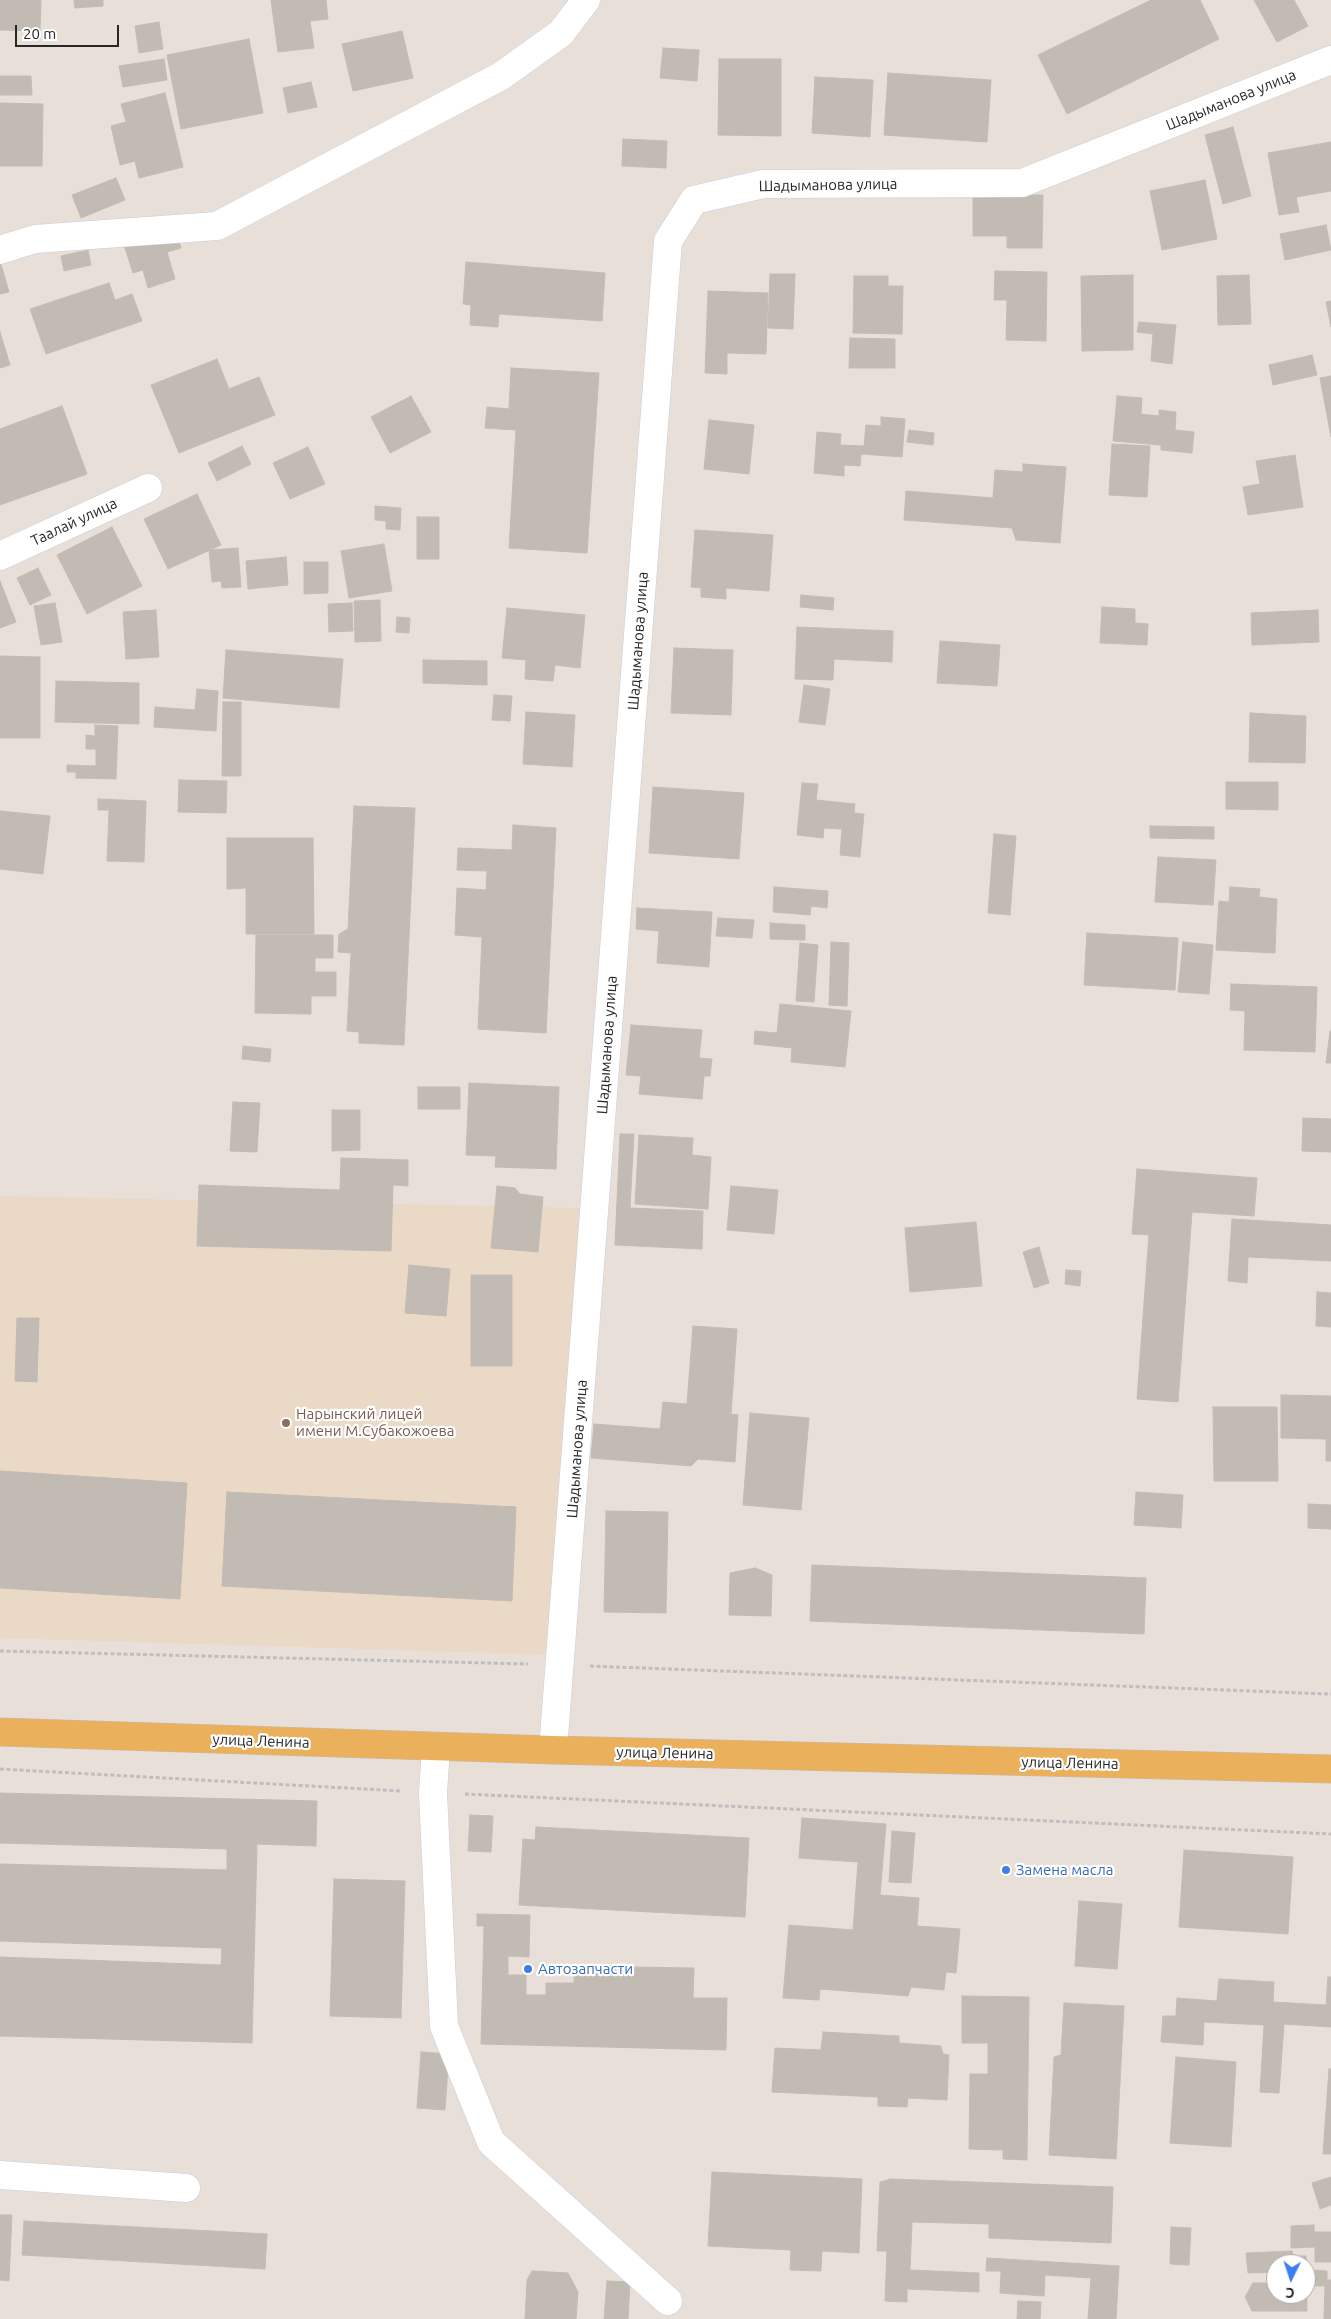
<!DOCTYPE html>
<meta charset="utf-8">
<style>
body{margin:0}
#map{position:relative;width:1331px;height:2319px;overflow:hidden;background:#e9dfd9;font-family:Ubuntu,sans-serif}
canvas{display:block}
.north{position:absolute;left:1266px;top:2254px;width:50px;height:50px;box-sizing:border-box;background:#fff;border:1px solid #a9a9a9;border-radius:50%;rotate:184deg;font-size:14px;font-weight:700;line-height:20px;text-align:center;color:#272727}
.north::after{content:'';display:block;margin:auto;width:18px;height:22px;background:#3c7ff4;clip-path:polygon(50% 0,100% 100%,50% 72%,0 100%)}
.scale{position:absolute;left:15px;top:25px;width:104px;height:22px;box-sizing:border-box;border:2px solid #272727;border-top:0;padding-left:6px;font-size:15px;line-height:18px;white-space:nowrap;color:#272727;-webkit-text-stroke:4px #fff;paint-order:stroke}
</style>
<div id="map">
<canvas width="1331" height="2319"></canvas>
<div class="north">С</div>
<div class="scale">20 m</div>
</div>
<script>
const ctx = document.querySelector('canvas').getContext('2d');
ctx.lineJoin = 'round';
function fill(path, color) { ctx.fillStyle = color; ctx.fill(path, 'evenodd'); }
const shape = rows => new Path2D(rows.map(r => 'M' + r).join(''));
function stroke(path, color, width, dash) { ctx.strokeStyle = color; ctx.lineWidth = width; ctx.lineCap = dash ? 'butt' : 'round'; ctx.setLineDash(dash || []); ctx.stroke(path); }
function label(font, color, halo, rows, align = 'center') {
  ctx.font = font + ' Ubuntu,sans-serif'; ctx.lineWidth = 4.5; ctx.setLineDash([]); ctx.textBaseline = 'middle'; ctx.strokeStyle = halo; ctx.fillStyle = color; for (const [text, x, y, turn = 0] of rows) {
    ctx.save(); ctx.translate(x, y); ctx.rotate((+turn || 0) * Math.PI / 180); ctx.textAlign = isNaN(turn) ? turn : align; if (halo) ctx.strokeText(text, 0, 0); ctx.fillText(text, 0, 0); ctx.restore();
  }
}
const education = shape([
 [0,1196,587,1208,558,1655,0,1638]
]);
const building = shape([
 [0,0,41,0,40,31,0,30,0,0],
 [74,0,103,0,103,6,75,8,74,0],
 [271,0,326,0,328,19,310,21,314,48,278,52,271,0],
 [1151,0,1200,0,1219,39,1067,114,1038,55,1151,0],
 [1254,0,1294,0,1308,26,1277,42,1254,0],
 [159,22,163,49,139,53,135,26,159,22],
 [402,31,413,78,353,91,342,44,402,31],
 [249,39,263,113,181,129,167,55,249,39],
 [663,48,699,50,697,81,660,78,663,48],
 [164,59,167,80,123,87,119,66,164,59],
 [719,59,781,59,781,136,718,135,719,59],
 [888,73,991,80,987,142,884,135,888,73],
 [0,76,31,76,32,95,0,95,0,76],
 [815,77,873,80,870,137,812,133,815,77],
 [311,82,317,107,288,113,283,88,311,82],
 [165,93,183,167,139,178,135,161,120,165,111,126,126,122,121,104,165,93],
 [0,103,43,104,42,166,0,166,0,103],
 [1233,127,1251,196,1223,204,1205,135,1233,127],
 [623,139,667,141,666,168,622,166,623,139],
 [1331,142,1331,191,1296,197,1299,212,1279,215,1268,153,1331,142],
 [116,178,125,200,81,218,72,195,116,178],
 [1205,180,1217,239,1162,250,1150,191,1205,180],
 [973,195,1043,195,1042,248,1007,248,1007,236,973,236,973,195],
 [1326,225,1331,250,1285,260,1280,234,1326,225],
 [175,229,181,248,167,252,175,279,148,288,143,270,133,273,124,245,175,229],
 [88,250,91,265,64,271,61,256,88,250],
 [0,261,9,292,0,294,0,261],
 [466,262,605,273,602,321,499,314,498,327,470,325,471,305,463,304,466,262],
 [995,271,1047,272,1046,341,1006,340,1007,300,994,300,995,271],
 [770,274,795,274,793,329,768,328,770,274],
 [1133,275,1133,350,1082,351,1081,276,1133,275],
 [1249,275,1251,324,1218,325,1217,276,1249,275],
 [854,276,888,276,888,286,903,286,902,334,853,333,854,276],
 [109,283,115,300,132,294,142,321,46,354,30,309,109,283],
 [708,291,768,293,766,354,727,353,727,374,705,373,708,291],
 [1331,301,1331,327,1326,302,1331,301],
 [1139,322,1176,325,1172,364,1151,361,1153,334,1137,332,1139,322],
 [0,332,10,365,0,368,0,332],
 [850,338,895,339,895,368,849,368,850,338],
 [1312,355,1317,375,1273,385,1269,365,1312,355],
 [217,359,229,389,259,377,275,415,179,453,151,385,217,359],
 [511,368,599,373,587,553,509,548,516,430,485,428,487,407,509,409,511,368],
 [1331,376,1331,437,1320,378,1331,376],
 [411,396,431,432,390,453,371,417,411,396],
 [1117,396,1142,398,1141,414,1159,416,1159,410,1176,412,1175,430,1194,432,1192,453,1161,450,1161,445,1113,441,1117,396],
 [62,406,87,474,0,505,0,429,62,406],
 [881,417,905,419,902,457,861,454,860,466,844,465,844,476,814,473,817,432,841,434,840,445,864,446,866,425,881,426,881,417],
 [709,420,754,425,749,474,704,469,709,420],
 [909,430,934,433,933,445,907,442,909,430],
 [1112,444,1150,446,1147,497,1109,495,1112,444],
 [242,446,251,464,217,481,208,463,242,446],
 [308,447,325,484,290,499,273,463,308,447],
 [1295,455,1303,507,1248,515,1243,487,1260,484,1256,461,1295,455],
 [1023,464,1066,467,1060,543,1016,540,1012,528,904,520,906,491,993,498,995,470,1023,472,1023,464],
 [197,494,221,545,168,569,144,519,197,494],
 [375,506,401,508,400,530,386,529,386,521,375,520,375,506],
 [417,517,439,517,439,559,417,559,417,517],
 [112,527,142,586,87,614,57,555,112,527],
 [695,530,773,535,769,591,726,588,726,599,701,597,701,588,691,587,695,530],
 [384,544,392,591,349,598,341,551,384,544],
 [238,548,241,587,222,588,221,581,212,582,209,550,238,548],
 [286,557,288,585,248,589,246,561,286,557],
 [304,562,328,562,328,593,304,594,304,562],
 [38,568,51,595,30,605,17,578,38,568],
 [0,581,16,622,0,628,0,581],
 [801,595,834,598,833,610,800,607,801,595],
 [380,600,381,641,355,642,354,601,380,600],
 [55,603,62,642,41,645,34,606,55,603],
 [352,603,353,631,329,632,328,604,352,603],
 [1102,607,1135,609,1135,623,1148,624,1147,645,1100,643,1102,607],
 [507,608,585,615,580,668,555,665,553,681,525,679,526,660,502,658,507,608],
 [156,610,159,657,126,659,123,612,156,610],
 [1318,610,1319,642,1252,645,1251,613,1318,610],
 [397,617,410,618,409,633,396,632,397,617],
 [797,627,893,631,892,662,834,659,833,680,795,679,797,627],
 [940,641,1000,645,997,686,937,683,940,641],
 [674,648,733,650,731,715,671,713,674,648],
 [226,650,343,659,339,708,223,698,226,650],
 [0,656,40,657,40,738,0,738,0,656],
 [423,660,487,661,487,685,423,683,423,660],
 [56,681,139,683,139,724,55,722,56,681],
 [804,685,830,689,825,725,799,722,804,685],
 [197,689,218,691,216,731,154,727,155,707,195,710,197,689],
 [494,695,512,696,510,721,492,720,494,695],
 [223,702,241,702,241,776,222,776,223,702],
 [526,712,575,715,572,767,523,764,526,712],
 [1250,713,1306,716,1305,763,1249,762,1250,713],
 [95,725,118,726,116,779,76,778,76,772,67,772,67,765,96,766,96,749,86,749,86,735,95,736,95,725],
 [179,780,227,781,226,813,178,812,179,780],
 [1226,782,1278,782,1278,810,1226,809,1226,782],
 [802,783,818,784,816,800,855,804,854,813,864,814,860,857,840,855,842,829,824,828,823,838,797,835,802,783],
 [653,787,744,793,739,859,649,853,653,787],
 [98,799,146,801,144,862,107,861,109,810,98,810,98,799],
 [354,806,415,808,404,1045,359,1043,359,1032,347,1031,351,953,338,952,339,934,348,929,354,806],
 [0,811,50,816,43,874,0,869,0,811],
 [513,825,556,828,546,1033,478,1029,482,937,455,935,457,888,486,890,487,871,457,870,458,848,512,850,513,825],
 [1150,826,1214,827,1214,839,1150,838,1150,826],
 [994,834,1016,836,1010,915,988,913,994,834],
 [227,838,313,838,314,934,246,934,246,888,227,889,227,838],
 [1158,857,1216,860,1213,905,1155,902,1158,857],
 [774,887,828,891,827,908,811,906,810,915,773,912,774,887],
 [1230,887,1260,889,1259,897,1277,899,1275,953,1216,950,1219,901,1229,902,1230,887],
 [637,908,712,912,709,967,657,963,659,931,636,929,637,908],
 [718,918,754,920,752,938,716,936,718,918],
 [770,923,805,925,805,940,770,939,770,923],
 [1087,933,1178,938,1175,990,1084,985,1087,933],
 [256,935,333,935,333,958,315,958,315,972,336,972,336,996,311,996,311,1014,255,1013,256,935],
 [831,942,849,943,847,1006,829,1005,831,942],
 [1183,942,1213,945,1209,994,1178,992,1183,942],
 [800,943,818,945,814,1002,796,1001,800,943],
 [1231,984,1317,987,1315,1052,1244,1050,1245,1011,1230,1010,1231,984],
 [780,1004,851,1011,845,1067,791,1062,792,1048,754,1044,755,1031,777,1033,780,1004],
 [631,1025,702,1030,699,1058,712,1059,710,1076,704,1076,702,1099,639,1094,641,1076,626,1075,631,1025],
 [1330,1031,1331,1031,1331,1063,1326,1063,1330,1031],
 [243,1046,271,1049,270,1062,242,1059,243,1046],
 [469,1083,559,1087,556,1169,495,1167,496,1156,466,1155,469,1083],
 [418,1087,460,1087,460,1109,418,1109,418,1087],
 [233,1102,260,1103,257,1152,230,1151,233,1102],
 [332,1110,360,1110,360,1150,332,1151,332,1110],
 [1303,1118,1331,1119,1331,1152,1302,1151,1303,1118],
 [620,1134,634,1134,630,1208,703,1211,702,1249,615,1245,620,1134],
 [639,1135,693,1138,692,1155,711,1157,708,1209,635,1204,639,1135],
 [341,1158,408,1160,408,1186,393,1185,391,1251,197,1246,199,1185,340,1190,341,1158],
 [1137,1169,1257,1178,1254,1216,1192,1212,1178,1402,1137,1399,1149,1235,1132,1234,1137,1169],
 [497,1186,515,1188,520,1194,543,1197,538,1252,491,1248,497,1186],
 [731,1186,778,1190,774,1234,727,1230,731,1186],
 [1232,1219,1331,1225,1331,1261,1248,1257,1247,1283,1228,1281,1232,1219],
 [976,1222,982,1286,910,1292,905,1228,976,1222],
 [1039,1247,1049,1283,1034,1288,1023,1252,1039,1247],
 [409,1265,450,1269,446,1316,405,1313,409,1265],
 [1066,1270,1081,1271,1080,1286,1065,1284,1066,1270],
 [471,1275,512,1275,512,1366,471,1366,471,1275],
 [1317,1292,1331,1293,1331,1327,1316,1326,1317,1292],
 [17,1318,39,1318,37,1382,15,1381,17,1318],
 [693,1326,737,1329,731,1414,738,1415,735,1462,698,1459,691,1466,591,1458,594,1424,660,1429,663,1402,687,1404,693,1326],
 [1281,1395,1331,1396,1331,1461,1326,1461,1326,1439,1281,1438,1281,1395],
 [1213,1407,1277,1407,1278,1481,1214,1481,1213,1407],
 [750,1413,809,1418,801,1510,743,1505,750,1413],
 [0,1471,187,1483,180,1599,0,1588,0,1471],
 [227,1492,516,1507,512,1601,222,1586,227,1492],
 [1136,1492,1183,1495,1181,1528,1134,1525,1136,1492],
 [1308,1504,1331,1505,1331,1529,1308,1528,1308,1504],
 [606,1511,668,1512,666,1613,604,1612,606,1511],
 [812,1565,1146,1578,1144,1634,810,1621,812,1565],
 [755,1568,772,1575,771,1616,729,1615,730,1573,755,1568],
 [0,1793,317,1801,316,1846,257,1844,252,2043,0,2036,0,1957,221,1965,222,1948,0,1941,0,1864,227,1870,227,1849,0,1843,0,1793],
 [470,1815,493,1816,491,1852,468,1851,470,1815],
 [802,1818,886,1824,880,1895,919,1898,917,1926,960,1929,956,1973,946,1972,944,1990,911,1987,908,1996,820,1989,819,2000,783,1998,789,1925,853,1930,858,1862,799,1858,802,1818],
 [536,1827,749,1838,745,1917,519,1905,523,1839,535,1840,536,1827],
 [892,1831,915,1833,911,1883,889,1882,892,1831],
 [1184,1850,1293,1857,1288,1934,1179,1927,1184,1850],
 [334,1879,405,1881,401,2018,330,2016,334,1879],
 [1079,1901,1122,1904,1117,1969,1075,1966,1079,1901],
 [477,1914,530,1915,529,1957,508,1956,508,1975,526,1975,526,1995,546,1995,546,1983,574,1983,574,1966,694,1968,693,1998,727,1998,726,2050,481,2044,484,1926,477,1926,477,1914],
 [1328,1977,1331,1977,1331,2027,1284,2024,1279,2093,1260,2092,1264,2025,1204,2022,1203,2045,1161,2042,1163,2016,1176,2016,1177,1998,1217,2001,1219,1979,1274,1982,1273,2002,1326,2005,1328,1977],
 [962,1996,1029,1997,1027,2160,1003,2159,1003,2150,969,2149,970,2074,988,2074,988,2043,962,2043,962,1996],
 [1064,2003,1124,2006,1116,2159,1049,2155,1054,2057,1061,2055,1064,2003],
 [823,2032,899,2036,899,2043,941,2046,943,2054,949,2055,947,2100,908,2098,907,2107,878,2106,878,2097,772,2092,775,2048,821,2050,823,2032],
 [421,2052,449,2054,445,2110,417,2108,421,2052],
 [1176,2057,1236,2062,1231,2147,1170,2143,1176,2057],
 [1329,2069,1331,2069,1331,2154,1323,2154,1329,2069],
 [712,2172,862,2179,859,2253,822,2251,821,2271,790,2270,791,2250,708,2246,712,2172],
 [1331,2177,1331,2205,1320,2209,1312,2183,1331,2177],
 [891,2179,1113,2187,1111,2243,989,2238,989,2224,912,2222,910,2270,979,2273,979,2292,907,2289,907,2302,885,2301,887,2251,877,2251,880,2182,891,2179],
 [0,2215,12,2215,9,2281,0,2280,0,2215],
 [24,2221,267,2234,265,2269,22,2255,24,2221],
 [1314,2225,1314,2232,1331,2232,1331,2262,1315,2262,1315,2247,1291,2248,1291,2226,1314,2225],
 [1171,2227,1191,2228,1189,2265,1170,2264,1171,2227],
 [1292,2251,1293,2256,1306,2256,1307,2270,1306,2264,1276,2264,1276,2272,1248,2273,1246,2253,1292,2251],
 [987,2258,1119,2266,1116,2319,1088,2319,1091,2278,1045,2275,1044,2296,1000,2293,1001,2271,986,2271,987,2258],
 [1312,2270,1327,2271,1327,2280,1331,2280,1331,2319,1324,2319,1325,2286,1312,2286,1312,2270],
 [532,2271,568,2273,578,2292,576,2319,525,2319,527,2280,532,2271],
 [607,2281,630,2282,628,2319,604,2319,607,2281],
 [1253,2283,1276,2283,1276,2294,1306,2294,1307,2283,1307,2311,1252,2311,1245,2297,1253,2283],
 [1018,2301,1041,2302,1040,2319,1017,2319,1018,2301]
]);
const path = shape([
 [0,1651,528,1664],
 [590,1666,1331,1694],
 [0,1769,401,1791],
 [465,1794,1331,1834]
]);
const minor = shape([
 [0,250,35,239,217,226,501,76,561,33,586,0],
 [0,556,148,488],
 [436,1747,433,1793,444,2026,491,2142,668,2301],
 [553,1750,668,241,694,200,763,184,1022,183,1331,60],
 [0,2175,186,2188]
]);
const major = shape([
 [0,1732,553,1750,1331,1769]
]);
const markers = [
 [286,1423,5,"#8d6e63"],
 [1006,1870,5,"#3f7fe0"],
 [528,1969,5,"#3f7fe0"]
];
const streetNames = [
 ["Шадыманова улица",1231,100,-22],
 ["Шадыманова улица",828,185,-1],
 ["Таалай улица",74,522,-25],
 ["Шадыманова улица",638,641,-86],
 ["Шадыманова улица",607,1045,-86],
 ["Шадыманова улица",577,1449,-86],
 ["улица Ленина",261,1741,2],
 ["улица Ленина",665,1753,1],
 ["улица Ленина",1070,1763,1]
];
const educationNames = [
 ["Нарынский лицей",296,1414],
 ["имени М.Субакожоева",296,1431]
];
const shopNames = [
 ["Замена масла",1016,1870],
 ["Автозапчасти",538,1969]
];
fill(education, '#ebd9c8');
fill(building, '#c2bbb4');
stroke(building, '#c4bbb3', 1);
stroke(minor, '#c7ced9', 29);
stroke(major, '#bebebe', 29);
stroke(path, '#bebebe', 3, [4, 2.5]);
stroke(minor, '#fff', 28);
stroke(major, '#ebb05c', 28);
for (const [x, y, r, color] of markers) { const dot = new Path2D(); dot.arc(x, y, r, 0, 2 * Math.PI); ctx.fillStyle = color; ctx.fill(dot); stroke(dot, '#fff', 2); }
label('15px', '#272727', '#fff', streetNames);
label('15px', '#785e54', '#fff', educationNames, 'left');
label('15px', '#366cbe', '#fff', shopNames, 'left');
</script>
